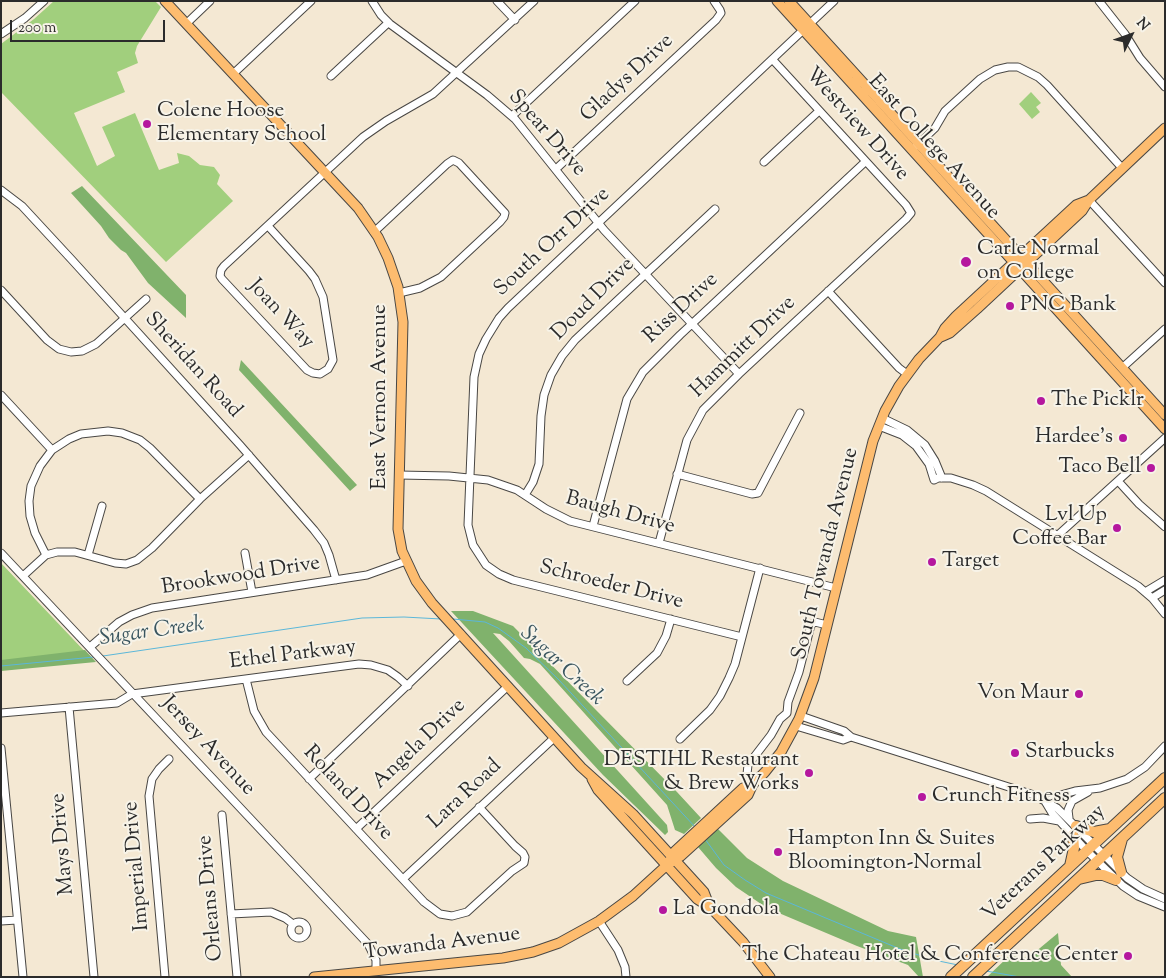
<!DOCTYPE html>
<style>
body{margin:0}
#map{position:relative;width:1166px;height:978px;overflow:hidden;background:#f4e8d3;font-family:"Sorts Mill Goudy",serif}
canvas{display:block}
.frame{position:absolute;inset:0;border:2px solid #2b2b2b;pointer-events:none}
.north{position:absolute;left:1106px;top:10px;width:50px;height:50px;-webkit-text-stroke:4px #f7f3e8;paint-order:stroke;rotate:48deg;font-size:14px;font-weight:700;line-height:20px;text-align:center;color:#2b2b2b}
.north::after{content:'';display:block;margin:auto;width:18px;height:22px;background:#2b2b2b;clip-path:polygon(50% 0,100% 100%,50% 72%,0 100%)}
.scale{position:absolute;left:10px;top:20px;width:155px;height:22px;box-sizing:border-box;border:2px solid #2b2b2b;border-top:0;padding-left:6px;font-size:15px;line-height:18px;white-space:nowrap;color:#2b2b2b;-webkit-text-stroke:4px #f7f3e8;paint-order:stroke}
</style>
<div id="map">
<canvas width="1166" height="978"></canvas>
<div class="frame"></div>
<div class="north">N</div>
<div class="scale">200 m</div>
</div>
<script>
const ctx = document.querySelector('canvas').getContext('2d');
ctx.lineJoin = 'round';
function fill(path, color) { ctx.fillStyle = color; ctx.fill(path, 'evenodd'); }
const shape = rows => new Path2D(rows.map(r => 'M' + r).join(''));
function stroke(path, color, width, dash) { ctx.strokeStyle = color; ctx.lineWidth = width; ctx.lineCap = dash ? 'butt' : 'round'; ctx.setLineDash(dash || []); ctx.stroke(path); }
function label(font, color, halo, rows, align = 'center') {
  ctx.font = font + ' "Sorts Mill Goudy",serif'; ctx.lineWidth = 4; ctx.setLineDash([]); ctx.textBaseline = 'middle'; ctx.strokeStyle = halo; ctx.fillStyle = color; for (const [text, x, y, turn = 0] of rows) {
    ctx.save(); ctx.translate(x, y); ctx.rotate((+turn || 0) * Math.PI / 180); ctx.textAlign = isNaN(turn) ? turn : align; if (halo) ctx.strokeText(text, 0, 0); ctx.fillText(text, 0, 0); ctx.restore();
  }
}
const green = shape([
 [54,1,155,1,161,7,137,46,135,53,138,63,117,72,125,92,74,113,97,166,115,156,102,127,135,113,159,170,179,163,177,153,189,156,200,165,214,167,220,175,217,184,233,201,166,262,1,92,1,44,34,19],
 [1031,92,1041,103,1036,107,1040,112,1032,119,1019,104],
 [1,563,90,657,1,666]
]);
const forest = shape([
 [82,186,186,295,186,318,148,283,126,253,121,250,109,238,101,226,71,193],
 [241,360,357,485,350,491,239,370],
 [451,611,473,611,513,626,677,792,701,818,684,834,675,830,667,805,540,664,530,659,524,658,509,641,500,634,493,633,667,825,668,832,665,835,603,775],
 [85,650,96,662,1,671,1,660],
 [717,828,747,858,783,881,888,931,916,937,923,977,919,977,908,965,857,946,767,908,736,887,716,868,698,847],
 [1058,933,1061,965,1072,977,987,977,1009,956,1028,958]
]);
const stream = shape([
 [453,619,485,622,498,628,526,648,559,680,696,828],
 [103,656,362,618,404,617,441,619],
 [1,666,94,657],
 [705,839,724,865,745,880,766,893,900,949,934,960,958,965],
 [986,971,1020,977]
]);
const minor = shape([
 [372,1,381,15,390,24,487,95,515,119,604,230,739,374],
 [497,1,515,20],
 [1099,1,1125,34,1140,58,1165,87],
 [186,24,210,1],
 [1,34,25,18,44,1],
 [233,74,311,1],
 [331,76,388,23],
 [512,116,635,1],
 [916,146,935,128,945,111,980,79,995,70,1008,67,1018,67,1038,77,1047,85,1122,168],
 [764,162,819,111],
 [556,169,716,20,721,13,720,10,714,1],
 [1,190,22,206,72,260,240,445,314,530,324,543,329,555,336,580],
 [1089,200,1165,283],
 [268,226,309,271,315,279,323,297,333,360,328,369,320,374,313,373,307,370,222,279,220,276,221,270,224,266,363,137,386,121,433,94,534,1],
 [374,232,447,164,453,160,459,163,505,213,504,217,500,222,441,277,420,288,399,293],
 [1,290,47,340,59,349,71,352,82,351,96,344,146,299],
 [828,291,899,368,907,374],
 [1122,368,1165,329],
 [1,395,52,450],
 [882,418,907,430,925,445,935,461,942,478],
 [879,426,902,435,916,446,929,464,934,480,938,478,951,478,973,485,986,491,1138,586,1152,598,1165,614],
 [677,474,752,494,758,493,800,413],
 [399,475,449,476,488,480,517,490,546,509,570,521,836,588],
 [1118,481,1139,504,1165,527],
 [525,495,533,482,539,464,541,416,544,395,551,375,562,356,575,340,715,209],
 [593,526,627,399,643,372,680,335,865,162],
 [1058,535,1165,438],
 [659,543,687,440,703,410,739,374,906,219,911,213,906,205,773,60],
 [1,553,368,944,376,960,376,971],
 [245,553,252,592],
 [46,555,35,533,30,516,29,501,31,486,40,466,52,450,69,439,81,434,108,431,122,433,140,440,150,448,200,499],
 [88,555,102,506],
 [23,576,46,555,57,552,75,552,115,563,126,564,137,560,152,548,200,499,249,455],
 [1145,592,1165,580],
 [1152,598,1165,590],
 [742,637,513,580,499,574,486,565,473,545,468,525,474,377,479,354,486,339,499,318,508,308,834,1],
 [90,647,119,622,132,615,152,608,367,575,406,561],
 [246,679,254,711,266,732,424,902,440,914,452,916,467,912,512,871,524,863,525,857,523,853,515,846,479,807],
 [627,681,657,653,666,636,671,619],
 [69,707,94,977],
 [1,713,117,703,132,694,359,664,371,665,388,670,398,677,408,686],
 [801,716,844,731,851,737,1034,795,1057,808,1127,878,1143,889,1165,899],
 [796,726,843,740,851,737],
 [680,739,710,710,720,696,729,678,735,664,760,568],
 [1,748,23,977],
 [309,779,461,634],
 [753,784,747,774,748,765,771,735,780,719,787,713,788,702,799,672,811,625,815,622,827,625],
 [1046,803,1052,813,1087,851,1123,886,1138,896,1165,907],
 [1046,803,1057,796,1075,791,1100,788,1127,779,1145,767,1165,746],
 [222,815,237,977],
 [1069,818,1068,810,1072,801,1088,792],
 [1030,819,1043,818,1059,821],
 [356,829,508,686],
 [403,879,554,738],
 [231,914,271,912,285,918,293,924],
 [1,921,17,920],
 [599,921,618,950,625,967,626,977],
 '291 930a8 8 0 1 1 16 0a8 8 0 1 1-16 0Z',
 [165,977,149,796,152,779,159,769,169,759]
]);
const major = shape([
 [165,1,358,208,378,237,388,258,398,287,403,322,398,529,402,551,416,581,432,603,581,767,633,814,704,892,709,905],
 [777,1,1165,429],
 [789,1,1165,415],
 [941,337,950,333,977,309,1082,211,1089,200,1165,128],
 [592,779,598,790,697,899,711,908,743,942,770,977],
 [667,865,675,851,743,788,753,784,765,772,781,752,799,719,814,678,873,441,885,411,899,386,919,359,940,337,945,328,956,316,1076,205,1089,200],
 [314,977,503,958,533,952,559,943,599,921,633,896,667,865,681,856,748,795,753,784]
]);
const highway = shape([
 [1076,826,1094,832,1110,829],
 [1070,866,1074,848,1073,835],
 [1121,872,1117,857,1122,839],
 [1079,879,1096,875,1103,875,1116,880],
 [951,977,1165,778],
 [973,977,1165,798]
]);
const markers = [
 [147,124,5,"#b5179e"],
 [966,262,6,"#b5179e"],
 [1010,306,5,"#b5179e"],
 [1041,401,5,"#b5179e"],
 [1123,438,5,"#b5179e"],
 [1151,468,5,"#b5179e"],
 [1117,528,5,"#b5179e"],
 [932,562,5,"#b5179e"],
 [1079,694,5,"#b5179e"],
 [1015,753,5,"#b5179e"],
 [809,773,5,"#b5179e"],
 [922,797,5,"#b5179e"],
 [778,852,5,"#b5179e"],
 [663,910,5,"#b5179e"],
 [1128,956,5,"#b5179e"]
];
const streetNames = [
 ["Gladys Drive",628,79,-43],
 ["Westview Drive",856,125,48],
 ["Spear Drive",546,134,49],
 ["East College Avenue",933,148,48],
 ["South Orr Drive",553,243,-43],
 ["Doud Drive",594,300,-45],
 ["Riss Drive",682,309,-43],
 ["Joan Way",280,315,47],
 ["Hammitt Drive",744,348,-44],
 ["Sheridan Road",192,366,48],
 ["East Vernon Avenue",381,397,-90],
 ["Baugh Drive",620,514,15],
 ["South Towanda Avenue",827,554,-76],
 ["Brookwood Drive",241,577,-9],
 ["Schroeder Drive",611,586,14],
 ["Ethel Parkway",293,656,-7],
 ["Angela Drive",420,745,-44],
 ["Jersey Avenue",207,747,47],
 ["Roland Drive",347,794,47],
 ["Lara Road",466,795,-43],
 ["Mays Drive",64,844,-95],
 ["Veterans Parkway",1045,864,-43],
 ["Imperial Drive",138,866,-95],
 ["Orleans Drive",212,898,-95],
 ["Towanda Avenue",442,945,-7]
];
const poiNames = [
 ["Colene Hoose",157,112],
 ["Elementary School",157,136],
 ["Carle Normal",977,250],
 ["on College",977,274],
 ["PNC Bank",1020,306],
 ["The Picklr",1051,401],
 ["Hardee's",1113,438,"right"],
 ["Taco Bell",1141,468,"right"],
 ["Lvl Up",1107,516,"right"],
 ["Coffee Bar",1107,540,"right"],
 ["Target",942,562],
 ["Von Maur",1069,694,"right"],
 ["Starbucks",1025,753],
 ["DESTIHL Restaurant",799,761,"right"],
 ["& Brew Works",799,785,"right"],
 ["Crunch Fitness",932,797],
 ["Hampton Inn & Suites",788,840],
 ["Bloomington-Normal",788,864],
 ["La Gondola",673,910],
 ["The Chateau Hotel & Conference Center",1118,956,"right"]
];
const waterNames = [
 ["Sugar Creek",152,633,-8],
 ["Sugar Creek",561,667,43]
];
fill(green, '#a1cf7d');
fill(forest, '#80b26c');
stroke(stream, '#5bb7d9', 1);
stroke(minor, '#494744', 9);
stroke(major, '#494744', 11);
stroke(highway, '#494744', 12);
stroke(minor, '#fff', 7);
stroke(major, '#fdbc6f', 9);
stroke(highway, '#fdbc6f', 10);
for (const [x, y, r, color] of markers) { const dot = new Path2D(); dot.arc(x, y, r, 0, 2 * Math.PI); ctx.fillStyle = color; ctx.fill(dot); stroke(dot, '#f7f3e8', 2); }
label('21px', '#2b2b2b', '#f7f3e8', streetNames);
label('21px', '#2b2b2b', '#f7f3e8', poiNames, 'left');
label('italic 22px', '#39555f', '#f7f3e8', waterNames);
</script>
